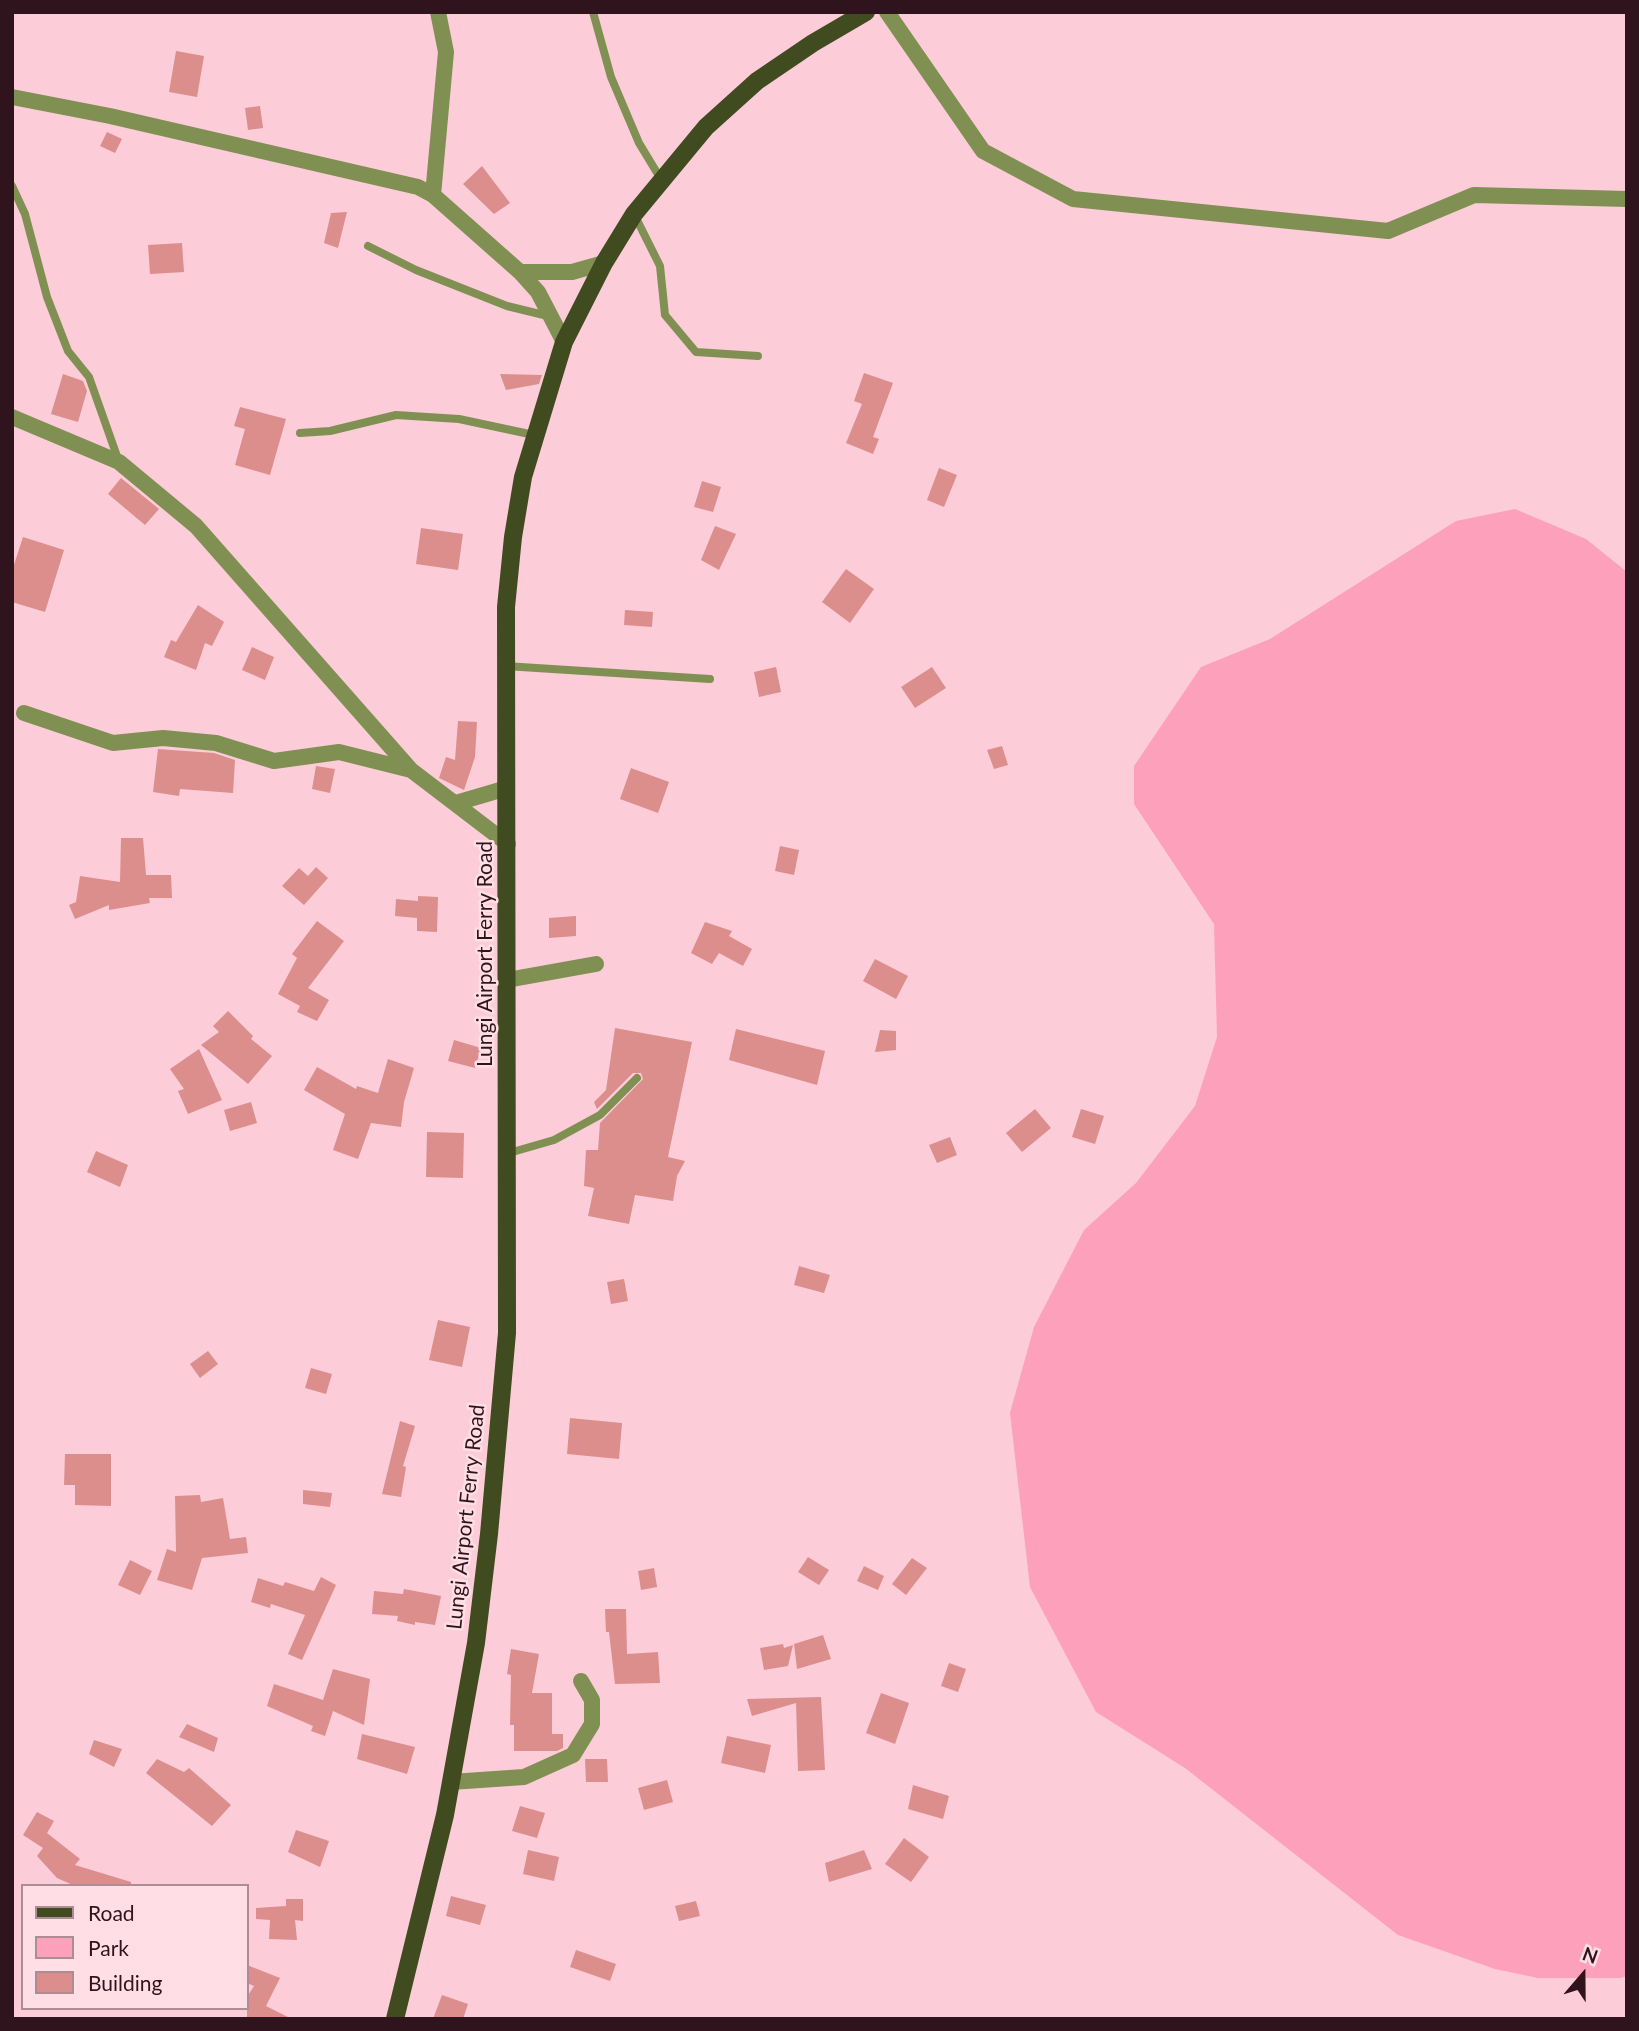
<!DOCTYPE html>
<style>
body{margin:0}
#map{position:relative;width:1639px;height:2031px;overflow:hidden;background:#fcccd8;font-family:Lato,sans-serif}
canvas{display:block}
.frame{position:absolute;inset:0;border:14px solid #30141d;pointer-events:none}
.legend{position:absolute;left:21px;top:1884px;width:228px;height:126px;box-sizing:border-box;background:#ffdee6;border:2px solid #ac8d96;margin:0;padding:9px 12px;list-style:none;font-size:21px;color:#30141d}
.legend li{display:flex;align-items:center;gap:14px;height:35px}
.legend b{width:35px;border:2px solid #ac8d96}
.north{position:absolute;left:1548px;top:1940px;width:70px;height:70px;-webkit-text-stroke:5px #ffdee6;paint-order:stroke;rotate:20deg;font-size:19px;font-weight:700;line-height:28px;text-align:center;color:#30141d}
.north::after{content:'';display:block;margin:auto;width:24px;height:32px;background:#30141d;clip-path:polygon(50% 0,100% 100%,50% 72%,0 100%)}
</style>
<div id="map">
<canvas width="1639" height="2031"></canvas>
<div class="frame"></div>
<ul class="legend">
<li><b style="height:9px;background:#404b1f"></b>Road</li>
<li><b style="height:19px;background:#fda0bb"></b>Park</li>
<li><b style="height:19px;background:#db8e8c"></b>Building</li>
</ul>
<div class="north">N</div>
</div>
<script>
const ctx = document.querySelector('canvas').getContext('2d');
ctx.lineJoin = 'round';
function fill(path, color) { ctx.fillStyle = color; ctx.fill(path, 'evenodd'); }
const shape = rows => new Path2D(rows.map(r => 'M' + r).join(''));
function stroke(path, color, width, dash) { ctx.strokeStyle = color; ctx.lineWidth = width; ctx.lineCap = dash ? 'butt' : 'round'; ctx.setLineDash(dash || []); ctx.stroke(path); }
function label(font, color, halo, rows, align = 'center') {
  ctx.font = font + ' Lato,sans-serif'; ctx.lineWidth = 5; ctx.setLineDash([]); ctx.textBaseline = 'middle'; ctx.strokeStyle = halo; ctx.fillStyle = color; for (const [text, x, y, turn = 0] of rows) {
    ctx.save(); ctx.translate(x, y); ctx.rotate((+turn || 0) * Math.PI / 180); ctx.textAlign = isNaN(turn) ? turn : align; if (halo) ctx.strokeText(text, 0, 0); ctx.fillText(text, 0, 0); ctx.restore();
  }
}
const green = shape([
 [1515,509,1586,539,1627,572,1627,1976,1621,1978,1538,1978,1495,1969,1398,1935,1185,1768,1096,1712,1030,1587,1010,1413,1034,1327,1084,1230,1136,1183,1195,1106,1217,1037,1214,924,1134,804,1134,766,1201,667,1270,639,1456,521]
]);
const building = shape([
 [176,51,204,56,197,97,169,92],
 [260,106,263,128,248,130,245,108],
 [107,132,122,139,115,153,100,146],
 [482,166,510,203,494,214,463,184],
 [347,212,338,248,324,243,331,213],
 [182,243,184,272,150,274,148,245],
 [864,373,893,383,873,437,879,439,873,454,846,443,862,404,854,401],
 [63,374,83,381,87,391,78,422,51,414],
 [500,374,542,375,539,384,506,390],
 [240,407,286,419,270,475,235,465,245,429,234,426],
 [939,468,957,475,944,507,927,500],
 [121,478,159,509,145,525,108,494],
 [702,481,721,487,713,512,694,507],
 [715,526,736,534,719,570,701,560],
 [421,528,463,534,458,570,416,564],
 [23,537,64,550,45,612,12,602,12,571],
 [846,569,874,589,850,623,822,602],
 [198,605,224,622,212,646,205,643,196,670,164,657,171,640,176,642],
 [625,610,653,612,652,627,624,625],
 [252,647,274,657,265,680,242,670],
 [776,667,781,692,759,697,754,672],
 [932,667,946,688,915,708,901,687],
 [458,721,477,722,475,757,464,790,439,778,446,757,455,760],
 [1002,746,1008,765,994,769,987,750],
 [158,749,214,753,235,760,233,793,180,789,179,796,153,792],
 [316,766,335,769,330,793,312,789],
 [631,768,669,782,658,813,620,799],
 [121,838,143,838,146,875,171,875,172,898,149,898,150,903,109,910,109,905,75,919,69,905,76,902,80,876,120,882],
 [780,846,799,850,794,875,775,871],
 [316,867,328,878,304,905,282,886,299,868,308,876],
 [418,896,438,897,437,932,417,931,417,918,395,916,396,899,418,901],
 [576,916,576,936,549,938,549,918],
 [317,921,344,941,308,988,329,1000,317,1021,297,1012,300,1006,278,994,297,958,292,954],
 [705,922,732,931,729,936,752,949,743,966,719,953,712,964,691,953],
 [875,959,908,976,896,999,863,981],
 [228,1011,253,1036,251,1039,272,1056,248,1084,201,1045,219,1032,213,1026],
 [615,1028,692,1042,668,1157,685,1161,677,1176,673,1201,635,1195,629,1224,588,1216,594,1188,584,1186,586,1150,598,1150,600,1123,643,1079,641,1073,633,1073,597,1109,594,1102,606,1090],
 [736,1029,825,1051,817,1085,729,1060],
 [880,1030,896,1031,896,1050,875,1052],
 [454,1040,481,1048,475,1068,448,1061],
 [199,1049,222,1100,188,1114,178,1091,184,1089,170,1069],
 [388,1059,414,1068,404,1102,401,1127,371,1123,358,1159,333,1150,345,1114,304,1090,317,1067,356,1089,357,1086,378,1093],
 [251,1102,257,1123,230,1131,224,1110],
 [1035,1109,1051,1128,1022,1152,1006,1133],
 [1081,1109,1104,1116,1095,1144,1072,1137],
 [427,1132,464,1133,463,1178,426,1177],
 [950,1137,957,1155,937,1163,929,1145],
 [96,1151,128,1165,120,1187,87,1172],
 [799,1266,830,1275,824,1293,794,1285],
 [624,1279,628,1301,611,1304,607,1282],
 [438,1320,470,1327,462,1367,429,1360],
 [208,1351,218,1364,200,1378,190,1364],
 [311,1368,332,1374,326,1394,305,1388],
 [570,1418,622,1423,619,1459,567,1454],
 [400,1421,415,1426,403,1466,406,1467,401,1497,382,1494],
 [65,1454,111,1454,111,1506,75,1505,75,1485,64,1485],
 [303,1490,332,1493,330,1507,303,1504],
 [200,1495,201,1502,223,1498,230,1539,246,1537,248,1553,202,1558,192,1590,157,1580,167,1549,176,1552,175,1496],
 [808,1557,829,1570,819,1585,798,1572],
 [912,1558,927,1568,906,1595,892,1584],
 [130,1560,152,1571,140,1595,118,1585],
 [864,1566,884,1576,878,1590,857,1581],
 [654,1568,657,1587,641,1590,638,1571],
 [321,1577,336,1585,302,1660,288,1654,305,1615,271,1604,270,1608,251,1602,258,1578,283,1586,285,1582,314,1591],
 [404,1589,441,1596,435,1625,415,1622,415,1625,397,1621,398,1616,372,1614,374,1591,403,1594],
 [605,1609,626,1609,627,1654,658,1652,660,1683,615,1684,609,1632,606,1632],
 [823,1635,831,1659,797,1669,794,1644],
 [783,1644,784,1648,793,1645,788,1666,764,1670,760,1648],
 [511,1649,539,1654,532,1693,552,1693,552,1734,563,1734,563,1748,557,1751,514,1751,514,1725,510,1725,511,1675,507,1674],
 [949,1663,966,1669,958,1692,941,1686],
 [333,1669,370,1679,364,1725,333,1711,325,1736,311,1731,313,1726,267,1706,274,1684,323,1700],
 [881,1693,909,1703,895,1744,866,1733],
 [821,1697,825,1770,798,1771,796,1703,752,1716,747,1699],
 [187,1724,218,1738,214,1752,179,1737],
 [362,1734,415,1747,407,1774,357,1759],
 [727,1736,771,1745,765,1773,721,1763],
 [94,1740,122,1749,114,1767,89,1754],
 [157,1759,184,1772,189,1768,231,1805,212,1826,146,1773],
 [585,1759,607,1759,608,1782,586,1782],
 [667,1780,673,1802,644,1810,638,1788],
 [913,1785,949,1796,943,1819,908,1809],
 [520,1806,545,1813,537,1838,512,1831],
 [37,1812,54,1821,47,1833,80,1859,75,1865,131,1882,131,1886,75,1886,57,1878,37,1856,43,1848,23,1835],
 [296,1830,329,1841,320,1867,288,1852],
 [904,1838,929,1857,911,1882,885,1864],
 [528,1850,559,1857,554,1881,523,1874],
 [864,1850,872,1869,829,1882,825,1863],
 [451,1896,486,1905,480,1925,446,1916],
 [286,1899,303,1899,303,1921,295,1920,297,1940,269,1939,270,1920,256,1919,256,1908,286,1906],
 [696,1901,700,1916,679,1921,675,1906],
 [576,1950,616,1964,610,1981,570,1967],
 [247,1965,280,1978,266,2006,292,2019,247,2019,247,1997,254,1986,247,1983],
 [442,1995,468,2004,463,2019,433,2019]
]);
const service = shape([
 [593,12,611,77,639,143,662,181],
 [12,186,25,214,47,297,68,351,89,377,118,459],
 [634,214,660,266,665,315,696,352,758,356],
 [368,246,416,270,507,306,548,316],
 [300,433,330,431,396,415,459,419,534,435],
 [505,666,710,679],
 [509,1153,554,1140,600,1115,637,1078]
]);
const minor = shape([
 [887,12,983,151,1073,199,1388,231,1474,195,1627,199],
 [12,97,110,116,418,187,433,195,520,272,538,292,564,342],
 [433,195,446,52,438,12],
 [520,272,572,272,604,263],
 [12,417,119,462,196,526,411,770,508,844],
 [24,713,113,743,163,738,216,743,274,761,339,752,411,770],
 [456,803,507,788],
 [507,980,596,964],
 [451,1782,524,1777,573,1755,592,1724,592,1700,581,1681]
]);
const primary = shape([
 [395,2019,445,1815,476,1643,489,1534,507,1333,506,607,513,537,523,477,564,342,604,263,634,214,706,127,757,81,813,43,866,12]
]);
const streetNames = [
 ["Lungi Airport Ferry Road",485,954,-90],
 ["Lungi Airport Ferry Road",466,1517,-84]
];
fill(green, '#fda0bb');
fill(building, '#db8e8c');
stroke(service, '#809052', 8);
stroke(minor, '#809052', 16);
stroke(primary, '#404b1f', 18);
label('21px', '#30141d', '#ffdee6', streetNames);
</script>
